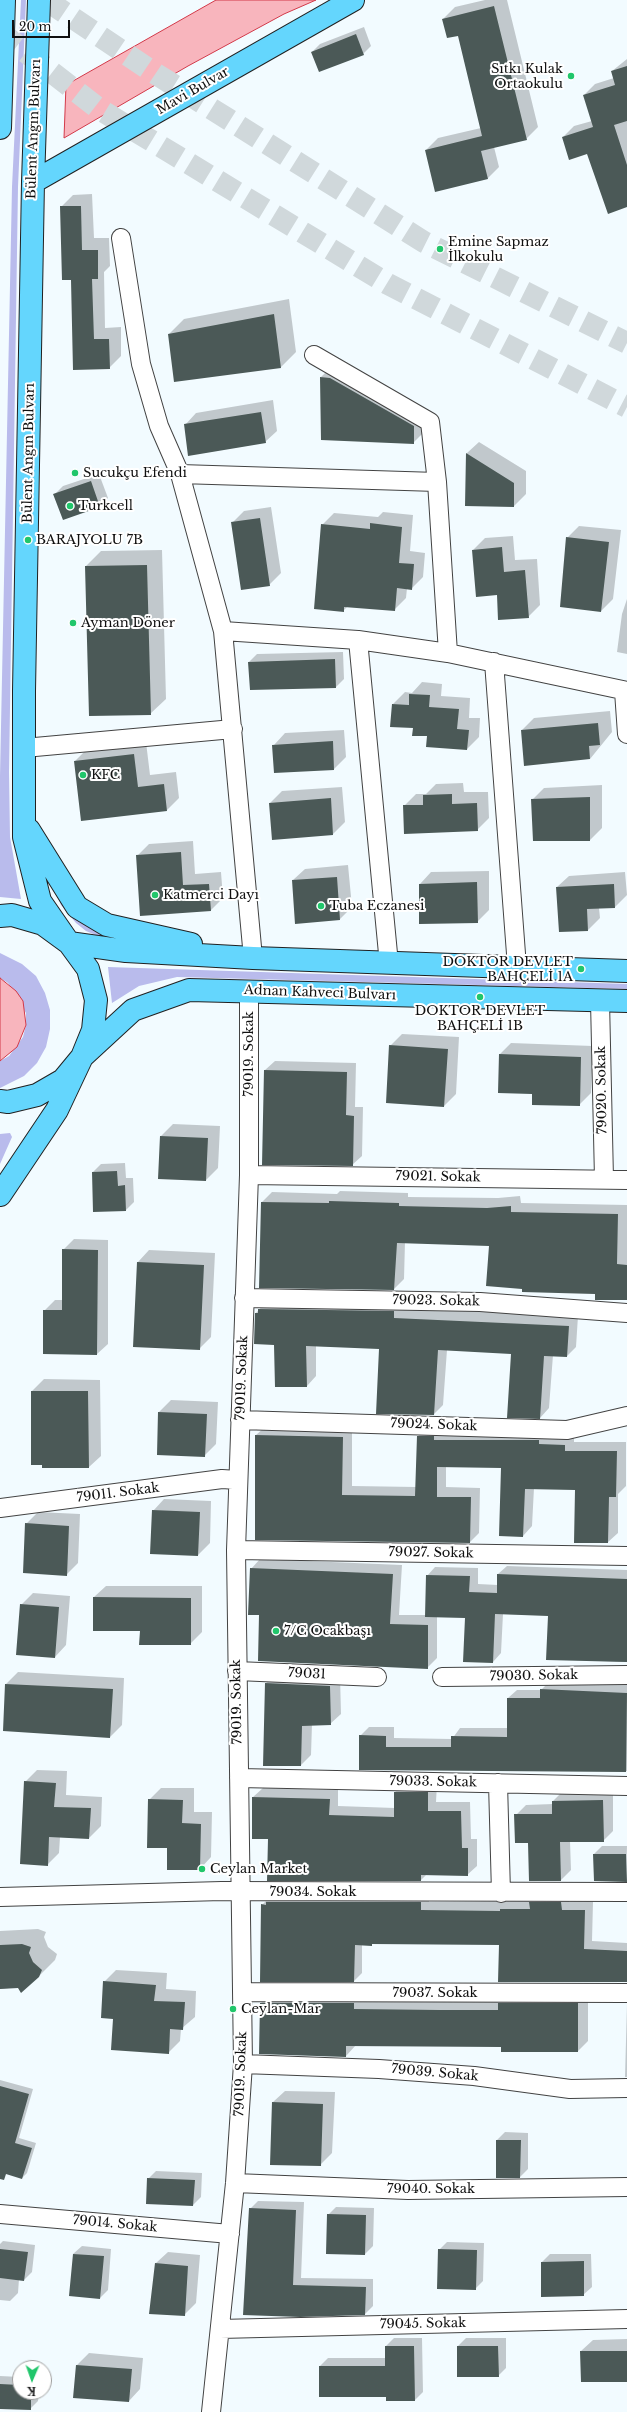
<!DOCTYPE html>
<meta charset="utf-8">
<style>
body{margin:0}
#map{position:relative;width:627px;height:2412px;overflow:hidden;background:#f2fbff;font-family:"Libre Baskerville",serif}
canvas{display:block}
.north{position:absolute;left:12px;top:2360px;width:40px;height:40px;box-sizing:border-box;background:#fff;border:1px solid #9f9f9f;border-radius:50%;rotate:182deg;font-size:11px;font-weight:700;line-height:16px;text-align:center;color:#101010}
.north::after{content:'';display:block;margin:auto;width:14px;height:18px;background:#21c66b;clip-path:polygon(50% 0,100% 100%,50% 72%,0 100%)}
.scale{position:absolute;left:12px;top:20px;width:58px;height:18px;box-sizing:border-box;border:2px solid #101010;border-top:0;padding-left:5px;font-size:12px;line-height:14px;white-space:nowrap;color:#101010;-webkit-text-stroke:3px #fff;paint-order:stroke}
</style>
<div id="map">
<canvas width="627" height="2412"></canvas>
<div class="north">K</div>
<div class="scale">20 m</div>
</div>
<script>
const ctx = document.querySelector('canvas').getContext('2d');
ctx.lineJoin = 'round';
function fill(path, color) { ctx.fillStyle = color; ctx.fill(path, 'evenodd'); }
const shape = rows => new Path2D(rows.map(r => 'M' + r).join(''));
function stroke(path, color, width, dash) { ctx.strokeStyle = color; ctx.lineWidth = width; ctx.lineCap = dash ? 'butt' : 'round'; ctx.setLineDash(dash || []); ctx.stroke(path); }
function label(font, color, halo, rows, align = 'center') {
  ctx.font = font + ' "Libre Baskerville",serif'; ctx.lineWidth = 4; ctx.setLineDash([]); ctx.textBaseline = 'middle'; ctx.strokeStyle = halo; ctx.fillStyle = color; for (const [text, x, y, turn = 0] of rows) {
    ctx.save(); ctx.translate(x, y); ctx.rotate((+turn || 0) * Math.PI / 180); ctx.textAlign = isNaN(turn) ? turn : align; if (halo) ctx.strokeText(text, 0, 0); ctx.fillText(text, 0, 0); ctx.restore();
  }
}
const green = shape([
 [21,0,26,0,18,187,9,772,10,837,21,899,0,897,0,776,12,187],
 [49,875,144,942,98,936,86,931,76,923,61,905],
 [0,953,22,964,36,976,45,993,50,1010,50,1029,46,1047,37,1063,24,1076,0,1088,0,1061,9,1056,23,1037,26,1025,26,1013,8,983,0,978],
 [108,967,627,984,627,989,177,977,139,986,112,1003],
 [10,1133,12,1137,0,1164,0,1134]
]);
const water = shape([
 [216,0,316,0,284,14,188,66,64,138,66,85,216,0],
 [0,978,16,991,23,1001,26,1025,17,1047,0,1061,0,978]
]);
const shadow = shape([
 [485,0,507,0,538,127,526,139,494,147,499,167,487,179,426,150,438,138,481,128,459,35,443,19,455,7],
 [364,27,371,46,363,54,312,52,320,44],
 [627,59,627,206,588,153,563,137,574,126,592,121,584,95,595,84,614,78,612,71],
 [92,194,94,238,109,238,110,266,104,272,105,328,121,327,121,356,109,368,74,369,72,279,61,207,73,195],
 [289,299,296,352,281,367,169,334,184,319],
 [333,365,426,414,425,431,413,443,321,377],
 [273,400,277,431,265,442,185,425,196,413],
 [479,442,526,471,526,494,514,506,466,505,467,453],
 [99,474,108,498,100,506,55,494,63,486],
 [271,507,281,573,269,585,232,523,244,511],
 [383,512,413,515,410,551,425,553,423,577,411,589,407,588,406,598,394,610,348,606,343,611,322,525,334,513,378,517],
 [579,526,621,530,613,599,601,611,567,538],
 [513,536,515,560,537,559,540,605,528,617,498,594,473,550,485,538],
 [162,550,166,699,150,714,90,715,86,566,101,551],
 [627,599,627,654,617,652,622,614],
 [343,652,344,679,336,687,251,689,249,662,257,654],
 [422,682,442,684,441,696,470,698,469,718,480,718,479,737,467,749,428,736,414,727,393,704,405,692,412,693],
 [610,711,612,732,590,759,522,730,534,718],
 [344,730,346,757,334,769,275,772,274,745,285,733],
 [146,742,150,775,176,772,179,798,167,810,75,761,87,749],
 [463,783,464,792,488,792,489,818,477,830,404,806,416,794,426,794,436,784],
 [602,785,602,828,590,840,532,800,544,788],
 [342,787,345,822,333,834,273,839,270,803,282,791],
 [193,841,195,874,221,872,223,898,211,910,141,915,137,856,149,844],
 [348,865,352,907,340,919,293,880,305,869],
 [489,871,489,910,477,922,420,923,420,884,431,872],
 [625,872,627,895,615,907,599,908,600,918,588,930,557,887,569,876],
 [402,1034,459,1037,456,1094,444,1106,390,1046],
 [511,1043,593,1046,591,1093,579,1105,533,1093,500,1054],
 [275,1061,356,1063,355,1107,363,1107,362,1156,352,1165,263,1164,265,1070],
 [173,1124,220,1126,218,1168,206,1180,161,1136],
 [125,1163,126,1178,133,1178,134,1202,126,1210,93,1172,101,1164],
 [340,1191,408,1193,408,1197,498,1198,520,1196,521,1203,627,1205,627,1299,596,1293,523,1288,490,1245,405,1242,404,1279,394,1289,262,1202,272,1192,337,1194],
 [74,1239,108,1240,108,1344,97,1354,44,1353,44,1311,55,1300,63,1300,63,1250],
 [149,1250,215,1253,211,1337,199,1349,138,1262],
 [268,1300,578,1316,576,1347,567,1356,553,1355,549,1408,540,1418,512,1353,447,1350,443,1405,434,1414,377,1413,380,1348,316,1346,316,1376,307,1386,275,1344,256,1313],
 [44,1379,100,1380,101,1456,89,1467,32,1391],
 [171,1400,218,1402,216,1444,204,1456,159,1412],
 [266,1426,352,1428,352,1486,417,1487,418,1436,427,1427,574,1436,574,1442,626,1442,626,1486,618,1494,618,1533,608,1542,576,1489,534,1488,532,1526,523,1536,502,1467,446,1466,446,1487,480,1488,479,1533,470,1542,256,1539,256,1435],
 [164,1499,211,1501,210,1543,198,1555,153,1511],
 [38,1512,80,1514,78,1563,66,1575,26,1524],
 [260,1559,402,1565,399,1615,426,1615,427,1576,435,1567,478,1568,478,1584,498,1585,498,1574,507,1566,627,1570,627,1662,547,1659,549,1615,503,1614,501,1653,493,1662,466,1617,437,1616,437,1658,427,1668,260,1614,251,1569],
 [106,1586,202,1586,202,1632,190,1644,141,1630,94,1597],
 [33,1593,70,1596,66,1645,55,1657,21,1605],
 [18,1672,124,1678,122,1725,110,1737,4,1730,6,1684],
 [276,1673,340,1676,341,1714,330,1724,312,1724,311,1755,301,1765,264,1765,266,1683],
 [550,1681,627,1684,627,1771,360,1769,360,1736,369,1727,394,1727,394,1738,452,1739,460,1728,508,1728,508,1698,517,1690,541,1690],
 [37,1770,67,1771,66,1795,102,1797,101,1826,89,1838,60,1837,59,1853,48,1864,25,1782],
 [405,1783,437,1784,436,1802,470,1802,471,1839,477,1839,477,1866,467,1875,427,1874,421,1880,269,1838,253,1797,263,1788,338,1790,338,1806,395,1808,395,1792],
 [161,1788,194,1788,194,1812,212,1812,211,1857,200,1869,149,1800],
 [613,1790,613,1831,603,1841,570,1841,571,1870,561,1880,528,1842,516,1815,526,1805,553,1804,553,1801,563,1791],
 [602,1846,627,1846,626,1880,594,1854],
 [429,1894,429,1902,532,1901,538,1895,569,1895,569,1902,593,1902,592,1941,627,1943,627,1980,500,1944,374,1943,362,1944,362,1973,354,1981,262,1905,270,1897],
 [38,1929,46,1932,44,1937,48,1947,57,1954,55,1960,39,1976,18,1987,0,1989,0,1931],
 [116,1970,167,1973,166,1989,196,1991,195,2017,181,2029,180,2041,168,2053,114,2018,104,1982],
 [271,1993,588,1994,588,2041,578,2051,502,2046,356,2045,346,2056,260,2053,261,2003],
 [627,2004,627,2077,625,2077],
 [0,2080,33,2089,19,2138,36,2143,27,2173,22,2178,0,2171],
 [285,2091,335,2092,332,2153,320,2165,273,2102],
 [505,2132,528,2133,528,2169,520,2177,497,2140],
 [156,2171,202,2173,201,2197,193,2205,148,2179],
 [258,2201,304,2202,301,2278,373,2279,373,2306,365,2314,300,2316,250,2209],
 [336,2207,374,2208,373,2246,365,2254,328,2215],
 [3,2241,35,2245,32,2272,24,2280,19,2279,18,2293,10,2301,0,2300,0,2244],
 [447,2242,484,2243,483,2281,475,2289,439,2250],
 [82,2246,111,2249,108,2290,100,2298,73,2254],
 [168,2252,200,2255,196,2303,184,2315,156,2263],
 [550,2254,591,2254,592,2287,583,2295,542,2262],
 [394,2338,422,2338,423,2392,415,2400,387,2396,320,2366,328,2358,386,2358,386,2346],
 [466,2338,506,2338,506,2368,498,2376,458,2346],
 [627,2339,627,2381,581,2351,593,2340],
 [89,2353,143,2358,140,2389,129,2401,74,2397,77,2365],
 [0,2376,20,2377,20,2392,39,2392,38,2401,30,2409,0,2408]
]);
const building = shape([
 [494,6,527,140,481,151,488,179,435,192,425,150,482,136,458,36,447,38,442,19],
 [356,34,364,55,319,72,311,52],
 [627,66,627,121,614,125,627,165,627,207,608,214,587,154,569,160,562,137,593,127,583,95,615,85,611,71],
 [60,206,81,206,82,250,98,250,98,279,92,279,94,339,109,339,110,369,73,370,71,280,62,280],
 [274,314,281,368,174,382,168,334],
 [320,377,330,378,414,426,414,444,321,440],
 [261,412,266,443,188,456,184,424],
 [466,453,514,483,514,507,465,506],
 [91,481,100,507,63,520,53,494],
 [260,518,270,586,241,590,231,522],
 [370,523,402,527,399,563,414,564,412,590,397,588,395,611,344,607,344,612,314,609,321,524,370,529],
 [566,537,609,542,601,612,560,607],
 [502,547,504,572,525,570,529,618,498,620,497,595,476,597,472,550],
 [147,565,151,715,89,716,85,566],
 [335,659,336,688,250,690,248,662],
 [409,694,430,695,429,707,459,709,457,729,469,730,467,750,426,747,427,736,412,736,413,728,390,727,392,704,409,705],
 [598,723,600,745,589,746,590,759,524,766,521,730],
 [333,741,334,770,274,773,272,745],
 [134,754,138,787,164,784,167,811,81,821,74,761],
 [452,794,452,804,477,803,478,831,404,834,403,805,423,805,423,795],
 [590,797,590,841,533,841,531,799],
 [331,798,333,835,272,840,269,803],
 [181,852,183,885,209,884,211,911,140,916,136,855],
 [337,877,340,920,295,924,292,880],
 [477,882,478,923,419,924,419,884],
 [614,884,615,908,587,909,588,931,559,932,556,887],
 [389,1045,448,1049,444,1107,386,1103],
 [499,1054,581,1057,580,1106,532,1105,532,1094,498,1093],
 [264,1070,347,1072,346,1115,354,1116,353,1166,262,1165],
 [160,1136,208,1138,206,1181,158,1179],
 [117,1171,118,1186,125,1185,126,1211,93,1212,92,1172],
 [329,1201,399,1203,399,1206,487,1208,511,1206,511,1212,618,1214,617,1264,627,1265,627,1300,595,1300,595,1294,522,1292,522,1289,486,1286,489,1246,397,1243,394,1290,259,1288,261,1202,329,1203],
 [62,1249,98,1250,97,1355,43,1354,43,1310,62,1310],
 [137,1262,204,1265,200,1350,133,1347],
 [258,1309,394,1311,394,1318,569,1326,567,1357,544,1356,540,1419,507,1418,511,1354,438,1350,434,1415,376,1414,379,1349,306,1346,307,1387,275,1387,274,1345,254,1344,255,1313,258,1313],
 [31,1391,88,1391,89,1468,42,1468,42,1465,31,1465],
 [158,1412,207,1414,205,1457,157,1455],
 [255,1435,343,1437,342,1495,415,1496,417,1436,434,1436,434,1440,539,1440,539,1444,565,1445,565,1451,617,1451,616,1497,609,1497,608,1543,574,1543,575,1490,525,1489,523,1537,499,1536,501,1468,437,1467,437,1497,471,1497,470,1543,255,1540],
 [152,1510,200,1512,198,1556,150,1554],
 [25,1523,69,1526,67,1576,23,1573],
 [250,1568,393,1574,390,1624,428,1625,428,1669,258,1661,259,1615,248,1615],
 [497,1574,627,1579,627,1662,546,1660,548,1616,495,1614,493,1663,463,1662,465,1618,425,1617,426,1575,470,1576,469,1592,497,1593],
 [93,1597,191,1598,191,1645,139,1645,140,1631,93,1631],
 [20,1604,59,1607,55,1658,16,1655],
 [265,1683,330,1686,331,1725,302,1726,301,1766,263,1766],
 [5,1684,113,1689,110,1738,3,1731],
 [540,1689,627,1693,626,1772,359,1770,359,1735,386,1736,386,1747,451,1747,451,1736,507,1737,507,1698,540,1698],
 [24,1781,56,1783,54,1807,91,1808,89,1839,49,1837,48,1866,20,1864],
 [394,1792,428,1792,428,1811,461,1811,462,1848,468,1848,468,1876,421,1875,421,1881,267,1881,268,1839,252,1839,252,1797,330,1799,329,1815,394,1817],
 [148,1799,183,1800,182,1823,201,1824,200,1870,167,1870,167,1848,147,1848],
 [603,1800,604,1842,560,1842,561,1881,529,1881,528,1843,515,1843,514,1814,552,1814,552,1801],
 [593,1854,626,1854,627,1882,594,1881],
 [266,1902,421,1902,421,1910,500,1911,500,1909,530,1909,529,1902,561,1902,562,1910,585,1910,584,1949,627,1951,627,1982,498,1982,499,1945,372,1944,372,1946,355,1945,354,1982,260,1982,261,1904,266,1905],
 [22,1944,31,1947,29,1953,33,1962,42,1970,39,1977,21,1993,18,1988,0,1989,0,1945],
 [103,1981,156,1985,154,2001,185,2002,183,2030,170,2029,169,2054,111,2050,113,2019,101,2018],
 [260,2003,354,2003,354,2009,440,2010,498,2010,498,2003,578,2003,578,2052,501,2052,501,2047,346,2046,346,2057,259,2054],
 [0,2086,29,2094,15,2143,32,2148,22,2179,6,2174,4,2180,0,2179],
 [272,2102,323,2104,321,2166,270,2165],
 [496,2140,521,2140,520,2178,496,2178],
 [147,2178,195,2180,193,2206,146,2204],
 [249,2208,296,2210,293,2285,366,2287,365,2315,300,2317,243,2315],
 [327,2214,366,2215,365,2255,326,2254],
 [0,2249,28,2252,24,2281,0,2278],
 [438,2249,477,2250,476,2290,437,2289],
 [73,2254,104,2256,100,2299,69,2296],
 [584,2261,584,2296,541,2297,541,2262],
 [155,2263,188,2266,185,2316,149,2314],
 [385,2346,414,2346,415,2401,386,2401,386,2397,319,2397,319,2366,385,2366],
 [457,2346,498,2346,499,2377,457,2377],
 [580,2351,627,2351,627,2382,581,2382],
 [76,2365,132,2369,129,2402,73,2398],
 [0,2384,20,2385,20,2392,31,2392,31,2410,0,2409]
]);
const highwayTunnel = shape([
 [46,0,156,74,424,242,627,343],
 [0,32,99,109,388,284,627,407]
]);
const minor = shape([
 [121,238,141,364,159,426,180,474,223,631,253,958],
 [314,355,430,422,437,482,448,653],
 [180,474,437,482],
 [223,631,358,640,448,653,627,691],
 [358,640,389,964],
 [494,662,517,967],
 [624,691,627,734],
 [24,748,233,729],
 [600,1001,604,1179],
 [249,1175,627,1180],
 [244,1298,480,1302,627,1313],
 [240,1420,567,1430,627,1416],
 [0,1508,222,1479,237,1480],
 [236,1550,627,1556],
 [237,1671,377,1677],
 [442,1677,627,1675],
 [239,1778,627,1786],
 [498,1783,501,1893],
 [0,1897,222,1891,627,1892],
 [243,1992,627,1993],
 [243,2064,379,2069,474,2076,570,2089,627,2088],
 [235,2183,408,2190,627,2187],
 [0,2214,230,2234],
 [220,2329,627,2319],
 [211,2412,235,2183,243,2064,236,1550,249,1175,249,991]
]);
const major = shape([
 [39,0,33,182,24,691,24,837,40,901,69,943],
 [0,128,4,0],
 [33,182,353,0],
 [29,830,77,907,107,925,191,944],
 [0,916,12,915,43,924,69,943,88,969,96,1000,93,1030,82,1057,63,1080,37,1095,8,1102,0,1101],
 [69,943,126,951,253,958,627,971],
 [0,1195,57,1110,82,1057,133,1010,189,990,627,1001]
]);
const markers = [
 [571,76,4,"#21c66b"],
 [440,249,4,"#21c66b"],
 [75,473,4,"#21c66b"],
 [70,506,4,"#21c66b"],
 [28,540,4,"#21c66b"],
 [73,623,4,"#21c66b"],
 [83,775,4,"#21c66b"],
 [155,895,4,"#21c66b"],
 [321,906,4,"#21c66b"],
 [581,969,4,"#21c66b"],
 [480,997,4,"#21c66b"],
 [276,1631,4,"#21c66b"],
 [202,1869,4,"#21c66b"],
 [233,2009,4,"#21c66b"]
];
const poiNames = [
 ["Sıtkı Kulak",563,69,"right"],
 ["Ortaokulu",563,84,"right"],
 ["Emine Sapmaz",448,242],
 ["İlkokulu",448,257],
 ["Sucukçu Efendi",83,473],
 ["Turkcell",78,506],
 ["BARAJYOLU 7B",36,540],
 ["Ayman Döner",81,623],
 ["KFC",91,775],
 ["Katmerci Dayı",163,895],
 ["Tuba Eczanesi",329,906],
 ["DOKTOR DEVLET",573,962,"right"],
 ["BAHÇELİ 1A",573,977,"right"],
 ["DOKTOR DEVLET",480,1011,"center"],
 ["BAHÇELİ 1B",480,1026,"center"],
 ["7/C Ocakbaşı",284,1631],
 ["Ceylan Market",210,1869],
 ["Ceylan-Mar",241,2009]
];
const streetNames = [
 ["Mavi Bulvar",193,91,-30],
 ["Bülent Angın Bulvarı",34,129,-88],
 ["Bülent Angın Bulvarı",29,453,-89],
 ["Adnan Kahveci Bulvarı",320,993,2],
 ["79019. Sokak",249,1054,-90],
 ["79020. Sokak",602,1090,-91],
 ["79021. Sokak",438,1177,1],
 ["79023. Sokak",436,1301,1],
 ["79019. Sokak",242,1378,-88],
 ["79024. Sokak",434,1425,2],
 ["79011. Sokak",118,1493,-7],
 ["79027. Sokak",431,1553,1],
 ["79031",307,1674,3],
 ["79030. Sokak",534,1676,-1],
 ["79019. Sokak",237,1702,-91],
 ["79033. Sokak",433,1782,1],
 ["79034. Sokak",313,1892],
 ["79037. Sokak",435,1993],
 ["79039. Sokak",435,2073,5],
 ["79019. Sokak",241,2074,-88],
 ["79040. Sokak",431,2189],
 ["79014. Sokak",115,2224,5],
 ["79045. Sokak",423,2324,-1]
];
fill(green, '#b9bbec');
fill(water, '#f8b5bd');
stroke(water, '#d23949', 1);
fill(shadow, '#0003');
fill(building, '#4b5957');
stroke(highwayTunnel, '#d0d8db', 22, [22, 11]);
stroke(minor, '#434343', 20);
stroke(major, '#212121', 24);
stroke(minor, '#fff', 18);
stroke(major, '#64d6fd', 22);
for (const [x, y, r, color] of markers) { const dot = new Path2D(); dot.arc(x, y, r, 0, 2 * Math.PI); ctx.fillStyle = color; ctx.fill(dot); stroke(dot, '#fff', 1.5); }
label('13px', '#101010', '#fff', poiNames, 'left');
label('13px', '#101010', '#fff', streetNames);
</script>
